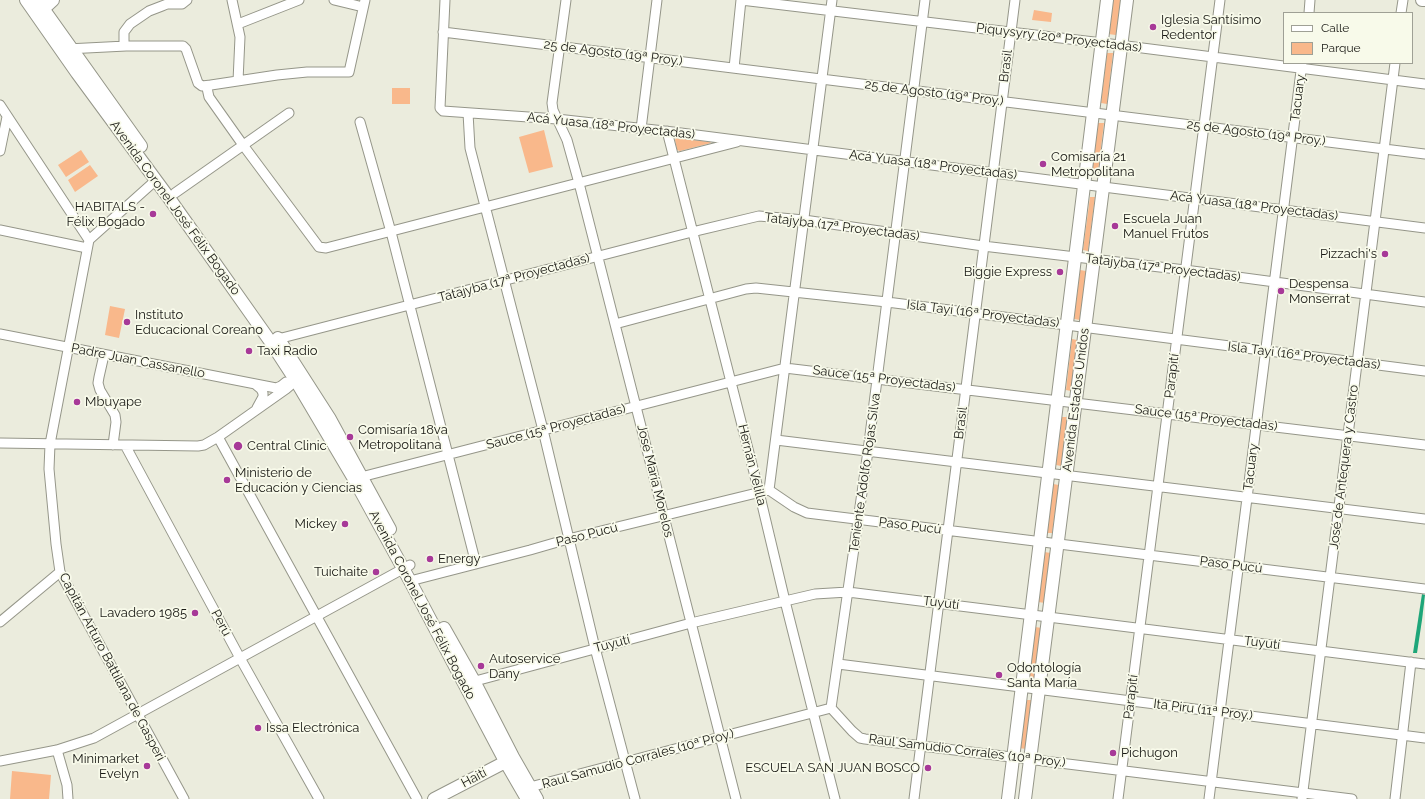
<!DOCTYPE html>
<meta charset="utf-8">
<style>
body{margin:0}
#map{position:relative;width:1425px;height:799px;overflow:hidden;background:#ebecdd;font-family:Raleway,sans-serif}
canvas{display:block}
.legend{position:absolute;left:1283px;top:12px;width:130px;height:52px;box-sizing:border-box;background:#f8faea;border:1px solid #9fa095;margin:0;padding:5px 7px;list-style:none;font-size:12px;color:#1a1a15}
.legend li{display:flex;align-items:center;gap:8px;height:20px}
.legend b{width:20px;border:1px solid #9fa095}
</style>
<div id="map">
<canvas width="1425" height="799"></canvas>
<ul class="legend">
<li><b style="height:5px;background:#fff"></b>Calle</li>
<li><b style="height:11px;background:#f9b88b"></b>Parque</li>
</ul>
</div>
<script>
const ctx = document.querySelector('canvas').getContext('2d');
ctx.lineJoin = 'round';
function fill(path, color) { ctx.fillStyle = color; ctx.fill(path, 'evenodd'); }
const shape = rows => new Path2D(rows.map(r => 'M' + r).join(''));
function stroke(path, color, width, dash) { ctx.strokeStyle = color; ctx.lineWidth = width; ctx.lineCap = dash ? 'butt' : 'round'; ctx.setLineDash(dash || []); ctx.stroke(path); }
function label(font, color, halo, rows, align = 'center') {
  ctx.font = font + ' Raleway,sans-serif'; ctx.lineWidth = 3.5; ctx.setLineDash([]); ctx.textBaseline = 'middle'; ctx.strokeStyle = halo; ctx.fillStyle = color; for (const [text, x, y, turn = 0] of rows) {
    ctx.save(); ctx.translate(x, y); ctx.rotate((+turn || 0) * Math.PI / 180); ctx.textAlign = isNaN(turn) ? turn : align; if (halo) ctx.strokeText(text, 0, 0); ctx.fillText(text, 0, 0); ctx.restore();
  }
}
const green = shape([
 [1112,0,1121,0,1116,35,1108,34],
 [1034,10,1052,13,1051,22,1032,20],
 [1107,53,1113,53,1107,104,1101,103],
 [392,88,410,88,410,104,392,104],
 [1098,123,1104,123,1098,172,1092,171],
 [544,130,553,167,529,173,519,137],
 [676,138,710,142,711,143,680,151,677,150,675,140],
 [81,150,89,162,66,177,58,165],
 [90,165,98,176,75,192,68,180],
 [1090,197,1095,197,1088,251,1083,250],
 [1080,270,1086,271,1080,320,1074,319],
 [110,306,125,309,119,338,105,335],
 [1072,339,1077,340,1071,391,1066,390],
 [1062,417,1067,417,1061,466,1056,465],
 [1053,484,1059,485,1052,533,1047,533],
 [1044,552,1051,553,1045,603,1038,602],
 [1035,627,1042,628,1035,679,1028,678],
 [1025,700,1033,700,1027,749,1018,748],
 [12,771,51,775,49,799,10,799]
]);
const water = shape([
 [1422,594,1425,595,1422,620,1417,653,1413,653]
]);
const minor = shape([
 [232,0,240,37,238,81],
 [334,0,363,7],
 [365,0,349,72,307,72,277,75,211,85,207,88,209,97,243,145,319,247,326,248,737,142],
 [445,0,440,108,443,111,557,119,673,132,1425,228],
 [566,0,552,103,553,110,567,140,579,183,736,799],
 [741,0,1111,44,1425,84],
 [1309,13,1310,0],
 [1401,13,1403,0],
 [238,24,299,0],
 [443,32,1425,154],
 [126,46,124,43,124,32,130,24,149,11,162,6,167,4,182,4,187,0],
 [67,49,126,46,183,46,186,49,198,83,202,86,211,85],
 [734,68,741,0],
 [0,105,89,240],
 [468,113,470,148,543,430,595,648,635,799],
 [360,122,391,232,476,564],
 [641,129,657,0],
 [667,131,759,492,785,601,835,799],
 [0,151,7,117],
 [156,180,89,240,50,444,49,469,56,544,60,572,184,799],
 [175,193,289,113],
 [0,230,87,248],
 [615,324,746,289,756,288,887,302,1425,371],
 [0,334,276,388,281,386,286,382],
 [274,340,692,232,759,216,804,220,983,246,1185,270,1425,302],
 [104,355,99,377,98,383,100,390,115,415,116,422,113,445],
 [255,384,261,389,263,393,263,397,257,408],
 [218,437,417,799],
 [776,440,1425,519],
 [0,443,198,446,204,445,218,437,286,389,300,377],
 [125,445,240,658,319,799],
 [357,478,785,368,1425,445],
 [769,490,832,0],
 [410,581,530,550,568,539,769,490,794,507,807,513,1425,589],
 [0,622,60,572],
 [838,664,1425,738],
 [468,683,691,623,815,594,848,592,1425,664],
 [831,708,868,451,925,0],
 [831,708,852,731,860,738,865,739,1352,799],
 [57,750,67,785,68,799],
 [0,761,57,750,94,738,410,565],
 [530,787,831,708],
 [914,799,1015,0],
 [1118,799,1220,0],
 [1209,799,1302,63],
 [1302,799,1395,63],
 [1395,799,1411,662]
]);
const major = shape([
 [26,0,77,73,169,198,270,341,296,381,354,479,410,581,505,761,527,799],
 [37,0,141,146],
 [1422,0,1425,0],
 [39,13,53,0],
 [278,338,330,419,390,529],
 [444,628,474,681,513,757,537,799],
 [434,799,513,758],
 [1008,799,1107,0],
 [1025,799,1127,0]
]);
const markers = [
 [1153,27,4,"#a73998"],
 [1043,164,4,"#a73998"],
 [153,214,4,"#a73998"],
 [1115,226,4,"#a73998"],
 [1385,254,4,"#a73998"],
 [1060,272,4,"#a73998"],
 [1281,291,4,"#a73998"],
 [127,322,4,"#a73998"],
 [249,351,4,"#a73998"],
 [77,402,4,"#a73998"],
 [350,437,4,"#a73998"],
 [238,446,5,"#a73998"],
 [227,480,4,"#a73998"],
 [345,524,4,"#a73998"],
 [430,559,4,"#a73998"],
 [376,572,4,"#a73998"],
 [195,613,4,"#a73998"],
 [481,666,4,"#a73998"],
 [999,675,4,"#a73998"],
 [258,728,4,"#a73998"],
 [1113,753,4,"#a73998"],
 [147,766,4,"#a73998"],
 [928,768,4,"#a73998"]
];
const poiNames = [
 ["Iglesia Santísimo",1161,20],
 ["Redentor",1161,35],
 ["Comisaría 21",1051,157],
 ["Metropolitana",1051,172],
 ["HABITALS -",145,207,"right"],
 ["Félix Bogado",145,222,"right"],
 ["Escuela Juan",1123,219],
 ["Manuel Frutos",1123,234],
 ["Pizzachi's",1377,254,"right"],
 ["Biggie Express",1052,272,"right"],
 ["Despensa",1289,284],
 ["Monserrat",1289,299],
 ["Instituto",135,315],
 ["Educacional Coreano",135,330],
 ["Taxi Radio",257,351],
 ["Mbuyape",85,402],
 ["Comisaría 18va",358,430],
 ["Metropolitana",358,445],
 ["Central Clinic",247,446],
 ["Ministerio de",235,473],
 ["Educación y Ciencias",235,488],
 ["Mickey",337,524,"right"],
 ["Energy",438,559],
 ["Tuichaite",368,572,"right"],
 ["Lavadero 1985",187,613,"right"],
 ["Autoservice",489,659],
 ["Dany",489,674],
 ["Odontología",1007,668],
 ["Santa María",1007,683],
 ["Issa Electrónica",266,728],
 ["Pichugon",1121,753],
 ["Minimarket",139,759,"right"],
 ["Evelyn",139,774,"right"],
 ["ESCUELA SAN JUAN BOSCO",920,768,"right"]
];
const streetNames = [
 ["Piquysyry (20ª Proyectadas)",1059,38,7],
 ["25 de Agosto (19ª Proy.)",613,53,7],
 ["Brasil",1006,66,-83],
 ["25 de Agosto (19ª Proy.)",934,93,7],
 ["Tacuary",1298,98,-83],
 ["Acá Yuasa (18ª Proyectadas)",611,126,6],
 ["25 de Agosto (19ª Proy.)",1256,133,7],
 ["Acá Yuasa (18ª Proyectadas)",933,165,7],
 ["Acá Yuasa (18ª Proyectadas)",1254,206,7],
 ["Avenida Coronel José Félix Bogado",175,208,54],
 ["Tatajyba (17ª Proyectadas)",842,227,7],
 ["Tatajyba (17ª Proyectadas)",1163,268,7],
 ["Tatajyba (17ª Proyectadas)",514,278,-15],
 ["Isla Tayi (16ª Proyectadas)",983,314,7],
 ["Isla Tayi (16ª Proyectadas)",1304,356,7],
 ["Padre Juan Cassanello",138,361,11],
 ["Parapití",1172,376,-83],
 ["Sauce (15ª Proyectadas)",884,379,7],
 ["Avenida Estados Unidos",1076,400,-83],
 ["Sauce (15ª Proyectadas)",1206,418,7],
 ["Brasil",961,423,-83],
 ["Sauce (15ª Proyectadas)",556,427,-15],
 ["Hernán Velilla",752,465,76],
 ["Tacuary",1251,467,-83],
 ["José de Antequera y Castro",1344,467,-83],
 ["Teniente Adolfo Rojas Silva",865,473,-82],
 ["José María Morelos",655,481,76],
 ["Paso Pucú",910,526,7],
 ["Paso Pucú",587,535,-14],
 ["Paso Pucú",1231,565,7],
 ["Tuyutí",941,603,7],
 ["Avenida Coronel José Félix Bogado",422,605,62],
 ["Perú",221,623,62],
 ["Tuyutí",1262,643,7],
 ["Tuyutí",612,644,-15],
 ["Capitán Arturo Battilana de Gasperi",112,667,62],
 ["Parapití",1131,697,-83],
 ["Ita Piru (11ª Proy.)",1203,710,7],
 ["Raul Samudio Corrales (10ª Proy.)",967,751,7],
 ["Raul Samudio Corrales (10ª Proy.)",638,759,-15],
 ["Haití",474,778,-28]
];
fill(green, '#f9b88b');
fill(water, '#1ea679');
stroke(minor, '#959689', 11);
stroke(major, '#959689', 14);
stroke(minor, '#fff', 9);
stroke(major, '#fff', 12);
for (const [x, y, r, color] of markers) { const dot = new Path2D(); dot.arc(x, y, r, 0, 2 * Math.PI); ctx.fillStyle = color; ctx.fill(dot); stroke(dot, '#f8faea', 1.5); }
label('13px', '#1a1a15', '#f8faea', poiNames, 'left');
label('13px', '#1a1a15', '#f8faea', streetNames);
</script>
